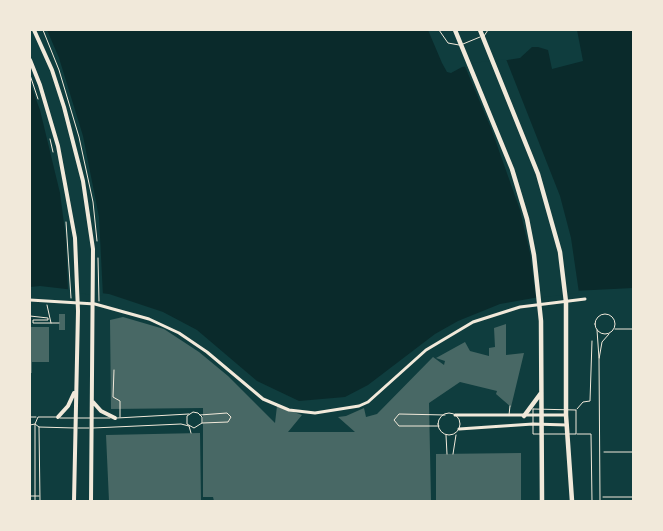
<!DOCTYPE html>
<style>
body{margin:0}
#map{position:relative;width:663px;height:531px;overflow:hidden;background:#0f3d3e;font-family:"Asap Condensed",sans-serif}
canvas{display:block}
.frame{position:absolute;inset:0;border:31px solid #f1e9da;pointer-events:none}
</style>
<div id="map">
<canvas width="663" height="531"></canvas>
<div class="frame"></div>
</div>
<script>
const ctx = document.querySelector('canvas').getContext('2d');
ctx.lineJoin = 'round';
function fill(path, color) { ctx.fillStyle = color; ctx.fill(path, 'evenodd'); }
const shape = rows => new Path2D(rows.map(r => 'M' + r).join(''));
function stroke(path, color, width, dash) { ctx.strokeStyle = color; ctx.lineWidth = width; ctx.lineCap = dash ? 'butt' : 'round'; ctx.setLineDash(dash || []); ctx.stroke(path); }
const water = shape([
 [30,30,428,30,442,63,447,72,451,73,462,67,520,58,532,47,538,47,548,50,552,69,583,61,577,30,633,30,633,288,573,291,500,304,458,321,435,334,368,385,345,397,299,401,257,381,197,330,163,312,109,294,40,286,30,287]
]);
const pier = shape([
 [30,30,47,30,59,58,83,136,99,217,103,296,68,292,66,239,60,193,40,110,30,83],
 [506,59,560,196,571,238,579,293,536,298,530,253,520,210,491,128,464,64]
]);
const building = shape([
 [59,314,65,314,65,330,59,330],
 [123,317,164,329,199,352,228,376,275,423,277,406,302,415,288,432,355,432,338,417,346,416,364,408,366,417,377,414,433,357,444,365,445,361,436,358,465,342,470,351,489,356,489,348,495,347,494,328,506,324,506,355,524,353,511,407,496,394,497,391,460,382,429,403,431,501,214,501,213,497,203,497,203,408,111,409,110,320],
 [30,327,49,327,49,362,32,362,32,373,30,373],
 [200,433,201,501,109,501,106,435],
 [521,453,521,501,436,501,436,454]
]);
const path = shape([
 [43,30,59,70,79,137,93,202,97,241],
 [30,75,38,99],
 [50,139,53,152],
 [66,222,71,298],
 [98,258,99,301],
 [47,305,51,323],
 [30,316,48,318,48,320,33,320,33,323,59,323],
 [615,329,633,329],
 [533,409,576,410,576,434,533,434,533,409],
 [577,409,583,402,590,401,592,341],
 [577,434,591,434,592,501],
 [604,452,633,452],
 [603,497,633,497]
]);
const service = shape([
 [439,30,448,43,459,45],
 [484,36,488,30],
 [463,44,480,37],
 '595 324a10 10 0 1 1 20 0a10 10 0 1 1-20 0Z',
 [597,330,599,358],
 [114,370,113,397,120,401,120,417],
 '438 424a11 11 0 1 1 22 0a11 11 0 1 1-22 0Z',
 [200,415,227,413,231,417,228,422,202,423,194,428,187,424,187,416,193,412,198,413,202,417,202,423],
 [509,415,510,406],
 [30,417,36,417],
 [56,417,38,417,35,424,39,427,74,428],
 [60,418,110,418],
 [117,418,189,414],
 [30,425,35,424,35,501],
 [439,426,399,426,394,420,399,414,445,415],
 [39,427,40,501],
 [78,428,89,428],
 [93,428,181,424,189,426,191,433],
 [446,435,447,454],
 [453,454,456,435],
 [30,496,39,496],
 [600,501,599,359,602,342,609,334]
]);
const minor = shape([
 [30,300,95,304,149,319,179,333,207,352,263,399,289,410,315,413,359,406,368,402,426,350,473,322,520,307,585,299],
 [455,415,566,415],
 [459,429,533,424,567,425]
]);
const tertiary = shape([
 [34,30,52,70,64,107,83,181,93,249,91,501],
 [30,60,40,85,58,146,75,238,78,311,74,501],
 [93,402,101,411,115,418],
 [58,417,68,406,74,393]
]);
const secondary = shape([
 [455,30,512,169,527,219,534,255,541,321,542,501],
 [480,30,538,174,560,252,566,302,566,415,572,501],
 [524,416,541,393]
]);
fill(water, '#0a2a2b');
fill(pier, '#0f3d3e');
fill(building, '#486865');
stroke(path, '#f1e9da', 1);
stroke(service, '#f1e9da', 1);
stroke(minor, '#f1e9da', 3);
stroke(tertiary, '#f1e9da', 4);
stroke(secondary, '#f1e9da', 4.5);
</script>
